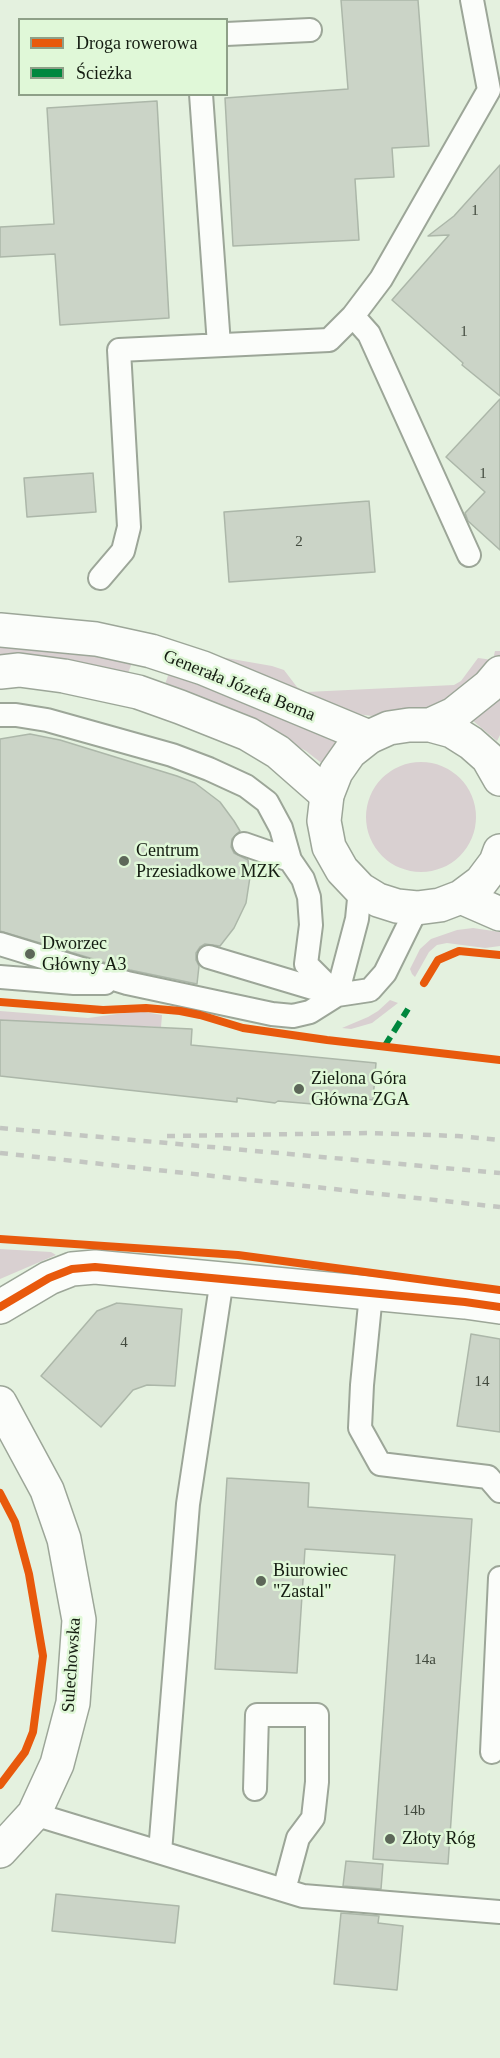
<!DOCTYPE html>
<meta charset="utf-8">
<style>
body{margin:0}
#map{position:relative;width:500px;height:2058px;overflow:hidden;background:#e4f1df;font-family:"Times New Roman",serif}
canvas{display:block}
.legend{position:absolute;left:18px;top:18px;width:210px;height:78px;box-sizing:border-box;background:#e0f8d8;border:2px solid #8ea088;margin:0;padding:8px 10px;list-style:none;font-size:18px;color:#141c11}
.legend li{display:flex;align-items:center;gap:12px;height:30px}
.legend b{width:30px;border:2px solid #8ea088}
</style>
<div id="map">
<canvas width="500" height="2058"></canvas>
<ul class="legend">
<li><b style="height:8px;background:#e8590c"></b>Droga rowerowa</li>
<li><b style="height:8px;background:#00873e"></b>Ścieżka</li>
</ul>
</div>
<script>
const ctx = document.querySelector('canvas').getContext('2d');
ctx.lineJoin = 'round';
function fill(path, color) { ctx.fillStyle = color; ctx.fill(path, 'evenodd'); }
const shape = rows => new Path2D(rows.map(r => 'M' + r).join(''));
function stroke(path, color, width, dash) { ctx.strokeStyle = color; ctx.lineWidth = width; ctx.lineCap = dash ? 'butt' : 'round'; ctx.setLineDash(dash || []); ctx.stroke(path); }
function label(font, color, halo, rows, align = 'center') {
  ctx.font = font + ' "Times New Roman",serif'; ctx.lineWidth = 5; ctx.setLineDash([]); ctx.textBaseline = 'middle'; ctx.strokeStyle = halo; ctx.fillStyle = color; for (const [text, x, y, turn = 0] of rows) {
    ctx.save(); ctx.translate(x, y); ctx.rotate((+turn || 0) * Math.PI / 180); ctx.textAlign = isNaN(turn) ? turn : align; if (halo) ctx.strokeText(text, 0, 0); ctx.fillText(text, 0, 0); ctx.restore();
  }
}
const green = shape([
 [0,644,89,654,132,663,126,678,0,659],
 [495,651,500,651,500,660,439,707,372,716,349,713,209,655,272,666,284,670,297,687,306,692,454,685,461,681,478,658,493,660],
 [169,673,261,705,341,742,324,765,306,751,251,721,164,687],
 [500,696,500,735,497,741,472,720],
 '366 817a55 55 0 1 1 110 0a55 55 0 1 1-110 0Z',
 [473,928,500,932,500,946,485,948,447,943,437,945,429,952,415,977,412,974,410,969,420,949,431,939,457,930],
 [390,1000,398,1003,372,1023,351,1029,342,1028,368,1017,378,1011],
 [0,1011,88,1018,139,1011,162,1015,161,1027,0,1021],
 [0,1249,51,1252,56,1255,0,1279]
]);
const building = shape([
 [341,0,418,0,429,146,392,148,394,177,355,179,359,240,233,246,225,98,348,89,341,0],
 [157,101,169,318,60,325,55,254,0,257,0,227,54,224,47,108,157,101],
 [500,165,500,396,462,365,463,363,392,300,449,235,428,236,454,216,500,165],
 [500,399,500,550,468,521,465,513,485,492,446,457,500,399],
 [93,473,96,512,27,517,24,478,93,473],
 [369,501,375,572,229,582,224,512,369,501],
 [30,734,60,740,177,776,195,783,220,802,234,821,240,831,232,839,231,847,234,853,248,860,250,877,246,903,234,928,220,946,205,944,200,947,196,953,196,960,199,966,197,984,130,970,0,931,0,739,30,734],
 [0,1020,192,1029,191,1045,376,1063,373,1100,337,1096,336,1106,278,1101,275,1103,237,1098,237,1102,0,1076,0,1020],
 [117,1303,182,1309,175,1386,147,1385,133,1390,101,1427,41,1376,97,1311,117,1303],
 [471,1334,500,1339,500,1432,457,1426,471,1334],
 [227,1478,309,1483,308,1507,472,1519,448,1864,373,1859,395,1555,305,1549,297,1673,215,1669,227,1478],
 [346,1861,383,1864,381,1889,343,1886,346,1861],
 [56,1894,179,1906,175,1943,52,1931,56,1894],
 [341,1913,379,1916,378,1923,403,1926,397,1990,334,1984,341,1913]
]);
const lane = shape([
 [226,34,310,30],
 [201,94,219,345],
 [353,316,369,334,469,555],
 [100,578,123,551,129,527,119,350,329,340,353,316,381,279,489,90,472,0],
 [0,715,16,715,47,720,172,755,209,769,246,786,267,802,281,828,290,860,303,879,309,897,311,925,306,964,337,995],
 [244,844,290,860],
 [0,944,127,983,272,1014,293,1016,310,1012,337,995,370,990,385,973,417,908],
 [209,957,336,995],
 [0,977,74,983,105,983],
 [337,995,357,919,360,889],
 [371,1294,362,1385,360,1428,380,1464,488,1477,500,1491],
 [492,1752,500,1578],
 [255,1789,257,1715,317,1715,317,1782,313,1818,298,1838,284,1890],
 [34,1814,303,1896,500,1912],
 [160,1852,188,1504,222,1279]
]);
const street = shape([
 [0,630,96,639,151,651,203,668,369,737],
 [0,672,19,670,64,676,138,692,180,707,248,734,278,752,327,795],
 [0,1307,49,1278,72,1269,95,1267,465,1302,500,1307],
 [0,1403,47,1490,64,1539,79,1620,73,1703,57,1764,34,1814,0,1851]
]);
const secondary = shape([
 [430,725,454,714,489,686,500,673],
 [500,779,488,758,471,743,452,731,430,725,409,725,389,728,369,737,350,752,336,772,327,795,324,821,329,847,342,870,360,889,378,900,397,906,417,908,440,905,461,897,481,882,496,862,500,851],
 [461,897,500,914]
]);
const rail = shape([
 [0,1128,500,1173],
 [167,1136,368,1133,458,1136,500,1140],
 [0,1153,500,1207]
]);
const quiet = shape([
 [384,1047,408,1009]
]);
const cycleway = shape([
 [424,983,438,960,459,951,500,955],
 [0,1002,103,1010,146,1008,180,1011,200,1015,243,1028,327,1040,500,1060],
 [0,1239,238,1255,500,1290],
 [0,1307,49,1278,72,1269,95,1267,465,1302,500,1307],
 [0,1493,15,1522,29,1574,43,1656,33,1732,25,1752,0,1785]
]);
const markers = [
 [124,861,6,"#5d6759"],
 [30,954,6,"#5d6759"],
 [299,1089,6,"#5d6759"],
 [261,1581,6,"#5d6759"],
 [390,1839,6,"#5d6759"]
];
const numberNames = [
 ["1",475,211],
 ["1",464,332],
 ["1",483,474],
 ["2",299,542],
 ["4",124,1343],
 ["14",482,1382],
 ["14a",425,1660],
 ["14b",414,1811]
];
const streetNames = [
 ["Generała Józefa Bema",239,686,22],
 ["Sulechowska",72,1665,-86]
];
const poiNames = [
 ["Centrum",136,851],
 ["Przesiadkowe MZK",136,872],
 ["Dworzec",42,944],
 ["Główny A3",42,965],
 ["Zielona Góra",311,1079],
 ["Główna ZGA",311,1100],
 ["Biurowiec",273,1571],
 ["\"Zastal\"",273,1592],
 ["Złoty Róg",402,1839]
];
fill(green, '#d9d0d1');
fill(building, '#cbd4c7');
stroke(building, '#acb7a9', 1.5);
stroke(lane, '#9ca698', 26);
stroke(street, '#9ca698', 36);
stroke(secondary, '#9ca698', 36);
stroke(lane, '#fbfdfa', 22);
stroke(street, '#fbfdfa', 33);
stroke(secondary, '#fbfdfa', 33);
stroke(rail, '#c3c6c1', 4.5, [8, 8]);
stroke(quiet, '#00873e', 6, [12, 6]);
stroke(cycleway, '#e8590c', 8);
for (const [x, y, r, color] of markers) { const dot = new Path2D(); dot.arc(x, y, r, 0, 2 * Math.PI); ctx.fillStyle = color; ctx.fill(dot); stroke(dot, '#e0f8d8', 2); }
label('15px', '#424a3e', null, numberNames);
label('18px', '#141c11', '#e0f8d8', streetNames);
label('18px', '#141c11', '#e0f8d8', poiNames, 'left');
</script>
